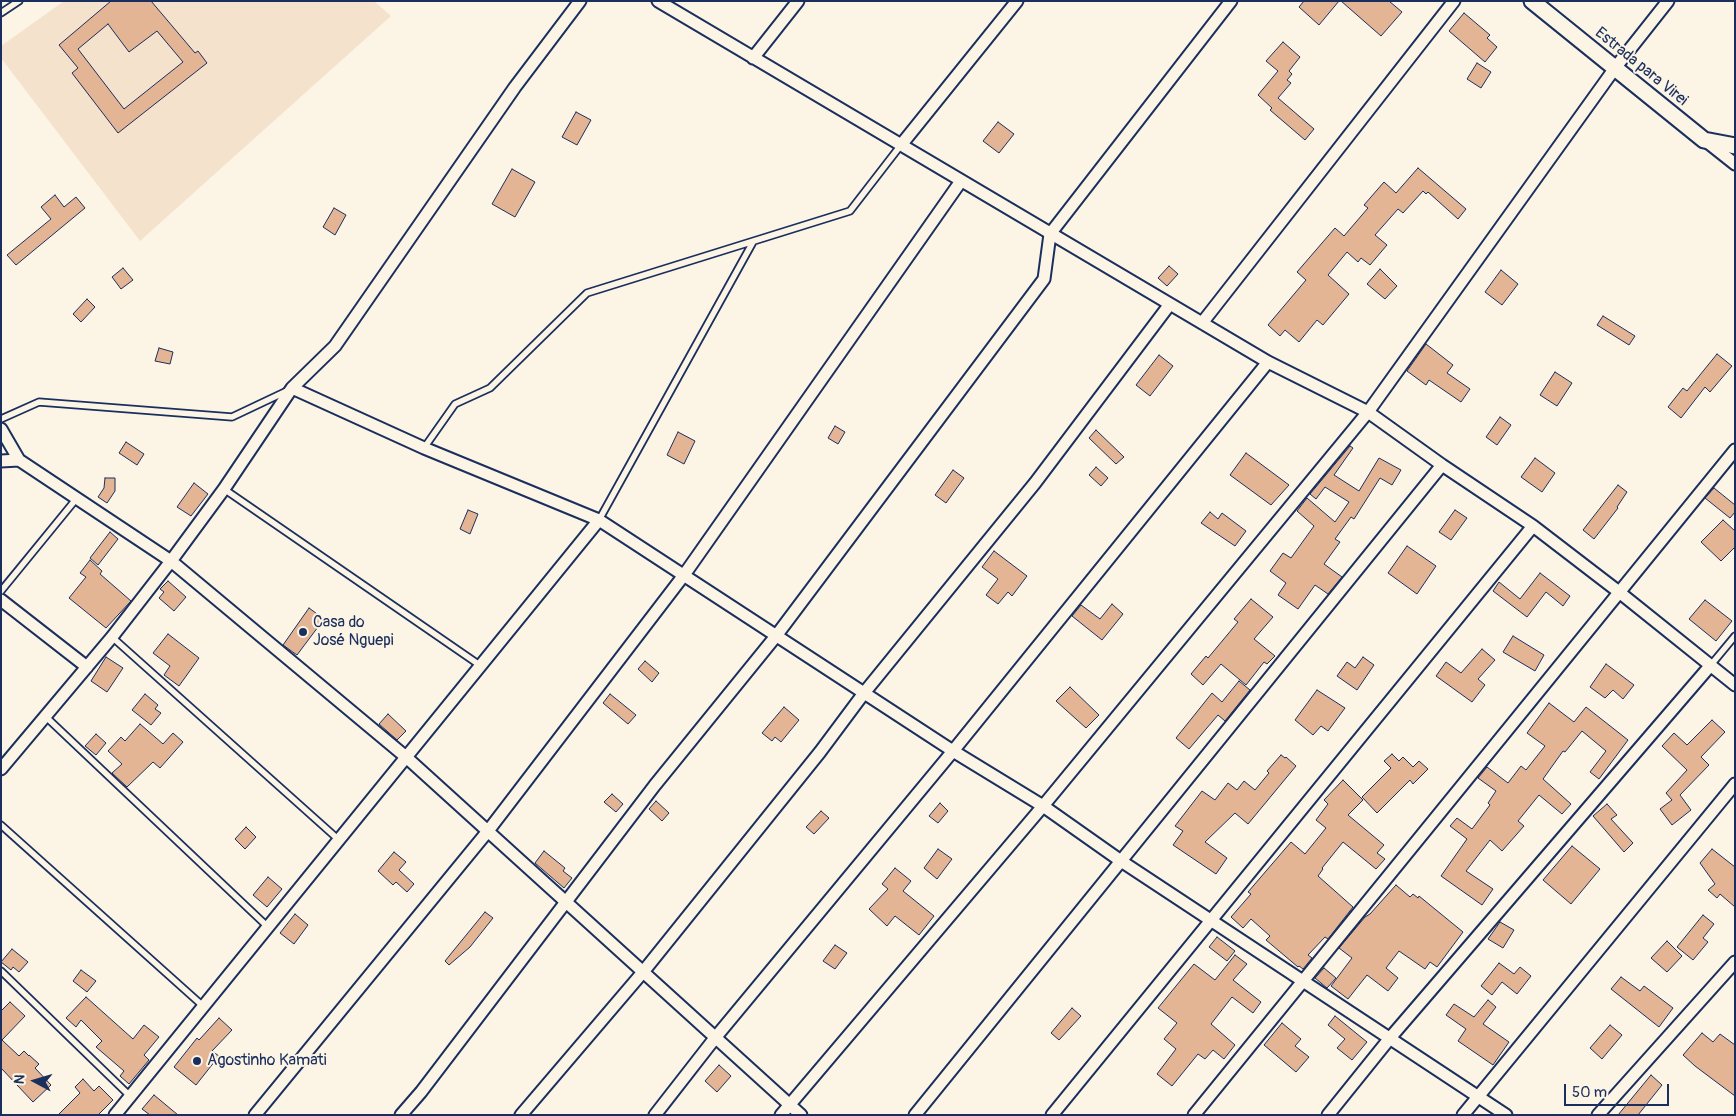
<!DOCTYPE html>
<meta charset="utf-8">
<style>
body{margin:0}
#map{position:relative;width:1736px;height:1116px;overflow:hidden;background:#fcf5e5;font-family:Pangolin,sans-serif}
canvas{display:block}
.frame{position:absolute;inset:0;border:2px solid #1b2f5e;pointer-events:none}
.north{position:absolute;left:10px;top:1056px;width:50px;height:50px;-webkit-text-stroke:4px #fcf5e5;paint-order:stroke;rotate:276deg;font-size:14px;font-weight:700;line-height:20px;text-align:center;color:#1b2f5e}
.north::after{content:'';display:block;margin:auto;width:18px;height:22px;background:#1b2f5e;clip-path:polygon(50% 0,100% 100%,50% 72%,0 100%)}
.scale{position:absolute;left:1564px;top:1084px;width:105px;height:22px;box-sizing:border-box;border:2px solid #1b2f5e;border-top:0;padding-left:6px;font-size:15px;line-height:18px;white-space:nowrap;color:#1b2f5e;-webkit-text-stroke:4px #fcf5e5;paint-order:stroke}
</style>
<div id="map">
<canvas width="1736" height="1116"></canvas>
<div class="frame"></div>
<div class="north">N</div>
<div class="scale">50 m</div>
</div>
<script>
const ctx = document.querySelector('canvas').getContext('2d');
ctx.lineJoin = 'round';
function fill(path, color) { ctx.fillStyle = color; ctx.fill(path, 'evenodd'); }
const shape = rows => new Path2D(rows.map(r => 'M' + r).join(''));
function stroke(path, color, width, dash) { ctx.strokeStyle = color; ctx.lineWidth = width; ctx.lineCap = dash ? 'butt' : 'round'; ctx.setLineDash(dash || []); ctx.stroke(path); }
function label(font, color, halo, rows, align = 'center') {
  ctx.font = font + ' Pangolin,sans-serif'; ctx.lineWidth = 4; ctx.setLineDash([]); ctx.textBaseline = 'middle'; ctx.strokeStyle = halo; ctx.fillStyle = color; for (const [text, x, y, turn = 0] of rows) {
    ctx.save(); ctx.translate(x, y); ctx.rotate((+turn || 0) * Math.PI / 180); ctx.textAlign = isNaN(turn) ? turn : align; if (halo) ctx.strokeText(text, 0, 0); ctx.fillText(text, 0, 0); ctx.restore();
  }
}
const built = shape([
 [64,1,374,1,391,16,140,241,1,58,1,46]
]);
const building = shape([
 [111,1,151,1,195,53,198,51,207,63,118,133,72,73,78,68,59,45,111,1],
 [108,24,129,52,157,31,183,62,124,109,78,49,108,24],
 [1304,1,1339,1,1319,25,1299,7,1304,1],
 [1341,1,1389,1,1402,12,1381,36,1341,1],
 [1464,13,1490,35,1487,38,1497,47,1485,62,1449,31,1464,13],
 [1283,42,1300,57,1289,71,1292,74,1287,80,1291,83,1278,98,1314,129,1305,140,1270,110,1272,108,1258,95,1278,71,1266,61,1283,42],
 [1477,63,1491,72,1481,88,1467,79,1477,63],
 [576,112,591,120,577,145,562,137,576,112],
 [998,122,1014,134,999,153,983,141,998,122],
 [1418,168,1466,209,1458,219,1428,192,1426,194,1423,191,1403,213,1398,209,1375,235,1387,245,1370,265,1361,258,1358,262,1347,252,1328,275,1349,294,1323,325,1317,320,1299,342,1285,330,1280,336,1268,325,1306,280,1297,272,1335,228,1344,236,1368,208,1364,205,1384,182,1396,193,1418,168],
 [512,169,535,182,515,217,492,204,512,169],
 [55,195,64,207,76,197,85,208,16,265,7,255,51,219,41,207,55,195],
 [334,208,346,215,335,235,323,227,334,208],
 [1169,266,1178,274,1167,286,1158,278,1169,266],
 [123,268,133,280,121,289,112,277,123,268],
 [1380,269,1397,286,1385,299,1367,284,1380,269],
 [1501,270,1518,284,1502,305,1485,292,1501,270],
 [87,299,95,307,81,322,73,314,87,299],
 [1603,316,1635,336,1629,345,1597,325,1603,316],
 [1426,344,1453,365,1447,373,1470,389,1461,402,1429,380,1426,385,1407,371,1426,344],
 [159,348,173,352,170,364,155,361,159,348],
 [1717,354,1732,366,1710,392,1705,387,1681,418,1668,407,1683,388,1687,391,1717,354],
 [1159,355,1173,366,1150,396,1136,385,1159,355],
 [1555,372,1572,383,1557,406,1540,395,1555,372],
 [1500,417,1511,425,1497,445,1486,437,1500,417],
 [835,426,845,432,838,444,828,438,835,426],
 [1096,430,1124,457,1116,464,1089,438,1096,430],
 [678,432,695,441,684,464,667,455,678,432],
 [126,442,144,454,137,465,119,453,126,442],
 [1350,446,1353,448,1334,475,1359,491,1379,458,1401,470,1392,485,1380,478,1354,519,1351,517,1335,539,1340,542,1324,564,1342,577,1328,594,1315,585,1298,609,1278,595,1286,583,1270,571,1283,553,1291,558,1314,526,1297,511,1307,498,1335,522,1349,502,1325,487,1316,499,1310,494,1350,446],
 [1246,453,1289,485,1271,505,1230,475,1246,453],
 [1535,458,1555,473,1542,492,1521,477,1535,458],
 [1096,467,1108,478,1101,486,1089,475,1096,467],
 [953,470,964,478,946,503,935,495,953,470],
 [105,478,115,478,115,491,107,503,98,497,104,488,105,478],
 [194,483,208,494,191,516,177,507,194,483],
 [1618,485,1627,492,1617,507,1618,508,1594,539,1583,530,1618,485],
 [1714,488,1735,505,1735,512,1730,518,1705,498,1714,488],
 [468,510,478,514,470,534,460,529,468,510],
 [1455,510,1467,518,1451,540,1439,532,1455,510],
 [1210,512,1218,519,1222,513,1246,531,1235,546,1201,523,1210,512],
 [1723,520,1735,531,1735,547,1721,561,1701,542,1723,520],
 [110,532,118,539,98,565,90,558,110,532],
 [1407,546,1436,566,1417,594,1388,573,1407,546],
 [994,551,1027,576,1012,596,1008,592,998,604,986,595,998,579,982,567,994,551],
 [90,560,102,571,100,574,131,601,106,628,69,598,86,577,80,573,90,560],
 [1540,573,1570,596,1563,606,1546,592,1527,617,1493,591,1499,582,1520,599,1540,573],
 [168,581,186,597,174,611,159,598,164,592,160,589,168,581],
 [1251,599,1273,617,1254,639,1275,656,1267,664,1264,662,1246,685,1221,664,1203,685,1191,674,1206,656,1208,658,1238,622,1234,619,1251,599],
 [1705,600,1732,621,1716,641,1689,619,1705,600],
 [1112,604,1123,614,1102,640,1072,616,1081,605,1100,619,1112,604],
 [309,608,324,619,297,655,283,645,309,608],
 [168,634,199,658,179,686,164,675,170,666,153,653,168,634],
 [1513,636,1544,655,1535,671,1503,652,1513,636],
 [1482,649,1495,660,1478,679,1485,685,1472,702,1436,676,1446,662,1461,673,1482,649],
 [106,657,123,668,107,692,91,681,106,657],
 [1363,657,1374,665,1357,690,1337,676,1347,662,1355,668,1363,657],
 [645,661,659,673,652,682,638,669,645,661],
 [1606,664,1634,685,1623,699,1613,690,1605,698,1590,687,1606,664],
 [1239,681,1250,690,1225,721,1218,715,1189,749,1176,738,1212,693,1222,702,1239,681],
 [1070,687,1099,715,1086,728,1056,701,1070,687],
 [1317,690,1345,708,1328,731,1321,726,1313,735,1295,720,1317,690],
 [145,694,158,705,155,709,161,713,151,725,132,710,145,694],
 [610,694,636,715,628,724,603,703,610,694],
 [1549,703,1574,722,1586,707,1628,740,1599,779,1590,772,1606,751,1582,731,1565,752,1563,751,1543,779,1571,804,1562,814,1539,795,1518,821,1524,826,1502,851,1490,840,1466,871,1493,889,1482,905,1441,876,1467,839,1450,826,1457,818,1472,829,1490,805,1488,803,1496,791,1478,778,1487,767,1508,783,1521,766,1526,770,1545,746,1527,733,1549,703],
 [784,707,799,720,781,742,775,737,772,741,762,733,784,707],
 [388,714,406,731,397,740,379,724,388,714],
 [1712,720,1725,732,1701,757,1709,765,1680,795,1691,810,1672,825,1660,809,1672,800,1666,793,1687,770,1662,746,1674,733,1687,745,1712,720],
 [140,724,163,744,173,733,183,742,160,768,153,762,127,787,112,773,122,764,108,751,121,737,125,741,140,724],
 [96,734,106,743,96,755,85,746,96,734],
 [1392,754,1399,761,1403,757,1413,767,1419,761,1428,769,1413,784,1410,780,1377,813,1362,797,1391,768,1384,761,1392,754],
 [1281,755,1285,758,1286,757,1296,766,1248,824,1235,813,1205,842,1227,858,1216,874,1173,845,1183,831,1175,826,1202,791,1215,800,1228,783,1237,790,1244,781,1255,790,1269,773,1267,771,1281,755],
 [1343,780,1363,800,1348,815,1384,845,1377,853,1385,859,1376,869,1343,842,1322,868,1323,869,1318,876,1353,907,1328,939,1325,937,1308,955,1312,958,1303,969,1299,966,1298,967,1266,940,1270,936,1251,919,1243,928,1231,917,1251,894,1248,892,1291,842,1305,854,1326,828,1316,820,1328,804,1324,800,1343,780],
 [612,794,623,804,616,812,604,802,612,794],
 [656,801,669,813,662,821,649,809,656,801],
 [940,803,948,811,938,823,929,816,940,803],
 [1607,804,1617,815,1611,819,1633,843,1624,852,1593,816,1607,804],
 [821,811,829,818,814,834,806,827,821,811],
 [246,827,256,837,245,849,235,839,246,827],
 [1572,846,1600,869,1571,904,1543,880,1572,846],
 [938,849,952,859,937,879,924,868,938,849],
 [1712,849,1735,867,1735,907,1720,894,1717,898,1708,890,1715,884,1700,863,1712,849],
 [544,851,565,868,563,871,572,878,564,888,535,863,544,851],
 [394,852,406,862,399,870,414,884,407,892,396,882,393,885,378,871,394,852],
 [895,868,911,881,903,891,934,916,919,935,895,916,887,926,869,909,888,889,882,884,895,868],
 [268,877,282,889,267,907,253,895,268,877],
 [1396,885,1410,897,1413,894,1418,898,1419,896,1463,932,1437,967,1430,962,1425,969,1399,951,1386,968,1398,978,1388,991,1367,975,1348,999,1331,986,1352,958,1339,948,1365,917,1370,914,1396,885],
 [485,912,493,918,470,947,449,965,445,961,485,912],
 [295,914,308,925,294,944,280,933,295,914],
 [1703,915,1714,924,1703,938,1708,942,1693,960,1677,947,1703,915],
 [1500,922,1514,930,1503,948,1488,939,1500,922],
 [1217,937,1235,951,1227,961,1209,947,1217,937],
 [1667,941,1682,956,1667,972,1651,958,1667,941],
 [835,945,847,953,835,969,823,961,835,945],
 [12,949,28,962,19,972,13,967,11,970,1,962,12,949],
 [1235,955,1247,964,1233,980,1261,1002,1253,1013,1232,997,1211,1024,1235,1045,1224,1059,1213,1050,1205,1059,1198,1054,1172,1086,1157,1074,1176,1049,1164,1039,1177,1023,1158,1008,1194,964,1215,980,1235,955],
 [1499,963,1514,974,1520,967,1531,976,1517,994,1502,982,1492,995,1481,986,1499,963],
 [1324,968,1336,978,1327,988,1315,978,1324,968],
 [81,970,96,981,87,992,73,981,81,970],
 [1621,977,1640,991,1644,986,1673,1008,1659,1027,1611,989,1621,977],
 [86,997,133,1039,144,1025,159,1037,144,1055,149,1060,129,1084,120,1076,124,1071,96,1047,102,1041,81,1020,76,1027,66,1018,86,997],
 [1488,1000,1496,1007,1483,1024,1509,1042,1493,1065,1458,1041,1466,1029,1446,1015,1454,1004,1474,1017,1488,1000],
 [10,1002,25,1016,2,1040,19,1056,24,1051,29,1056,29,1055,39,1064,35,1068,51,1085,33,1102,1,1068,1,1011,10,1002],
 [1072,1008,1081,1016,1059,1040,1051,1033,1072,1008],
 [1335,1016,1367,1042,1352,1060,1337,1048,1345,1039,1328,1025,1335,1016],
 [219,1018,232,1030,212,1051,219,1056,196,1085,174,1067,197,1038,199,1040,219,1018],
 [1282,1023,1301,1039,1295,1046,1309,1057,1296,1072,1264,1045,1282,1023],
 [1610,1025,1622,1035,1602,1059,1590,1048,1610,1025],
 [1702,1033,1713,1042,1720,1034,1735,1045,1735,1096,1695,1066,1683,1055,1702,1033],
 [719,1065,731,1076,717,1092,705,1081,719,1065],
 [1651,1075,1662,1085,1638,1115,1618,1115,1651,1075],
 [83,1079,94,1091,99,1086,113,1100,98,1115,58,1115,80,1093,75,1087,83,1079],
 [154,1095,178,1115,150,1115,142,1109,154,1095]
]);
const service = shape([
 [1,13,19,1],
 [1,419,39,402,232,417,289,390],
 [424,448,455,404,490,388,587,293,850,211,901,145],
 [224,489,481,666],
 [599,520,753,242],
 [1,591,77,498],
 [112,637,339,840],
 [1710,666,1735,636],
 [45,716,268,927],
 [1,825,203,1006],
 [1,971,130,1096]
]);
const minor = shape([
 [658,1,1268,362,1368,412,1442,465,1533,526,1619,592,1735,685],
 [753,58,798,1],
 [1706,141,1735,164],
 [901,145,1017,1],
 [1202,323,1454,1],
 [292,388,424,448,599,520,953,751,1043,806,1121,861,1506,1115],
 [1,429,19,460,171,561,406,757,801,1115],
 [1,461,19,460],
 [1,600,87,667],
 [1,769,112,637,171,561,224,489,292,388,335,346,515,87,580,1],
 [115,1115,599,520],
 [255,1115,488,831,684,575,961,181],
 [401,1115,421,1092,655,785,776,636,1044,279,1050,234,1231,1],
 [521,1115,643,972,820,752,864,693,1035,483,1170,304],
 [655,1115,715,1038,953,751,1268,362],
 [781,1115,1043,806,1368,412,1615,68,1668,1],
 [915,1115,1442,465],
 [1052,1115,1533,526],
 [1194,1115,1735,450],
 [1328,1115,1390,1038,1710,666],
 [1463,1115,1735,784],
 [1598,1115,1735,962]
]);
const tertiary = shape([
 [1532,1,1704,140,1735,146]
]);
const markers = [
 [303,632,5,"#1b2f5e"],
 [197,1061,5,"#1b2f5e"]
];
const streetNames = [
 ["Estrada para Virei",1641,67,39]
];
const poiNames = [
 ["Casa do",313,623],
 ["José Nguepi",313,641],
 ["Agostinho Kamati",207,1061]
];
fill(built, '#f5e2cd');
fill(building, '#e4b594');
stroke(building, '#1b2f5e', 1);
stroke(service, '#1b2f5e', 9);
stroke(minor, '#1b2f5e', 15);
stroke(tertiary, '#1b2f5e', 19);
stroke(service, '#fcf5e5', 5.5);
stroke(minor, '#fcf5e5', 11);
stroke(tertiary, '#fcf5e5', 15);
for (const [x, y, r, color] of markers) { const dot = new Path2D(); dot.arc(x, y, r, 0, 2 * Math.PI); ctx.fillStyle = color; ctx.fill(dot); stroke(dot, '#fcf5e5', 2); }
label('16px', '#1b2f5e', '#fcf5e5', streetNames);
label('16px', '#1b2f5e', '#fcf5e5', poiNames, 'left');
</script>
